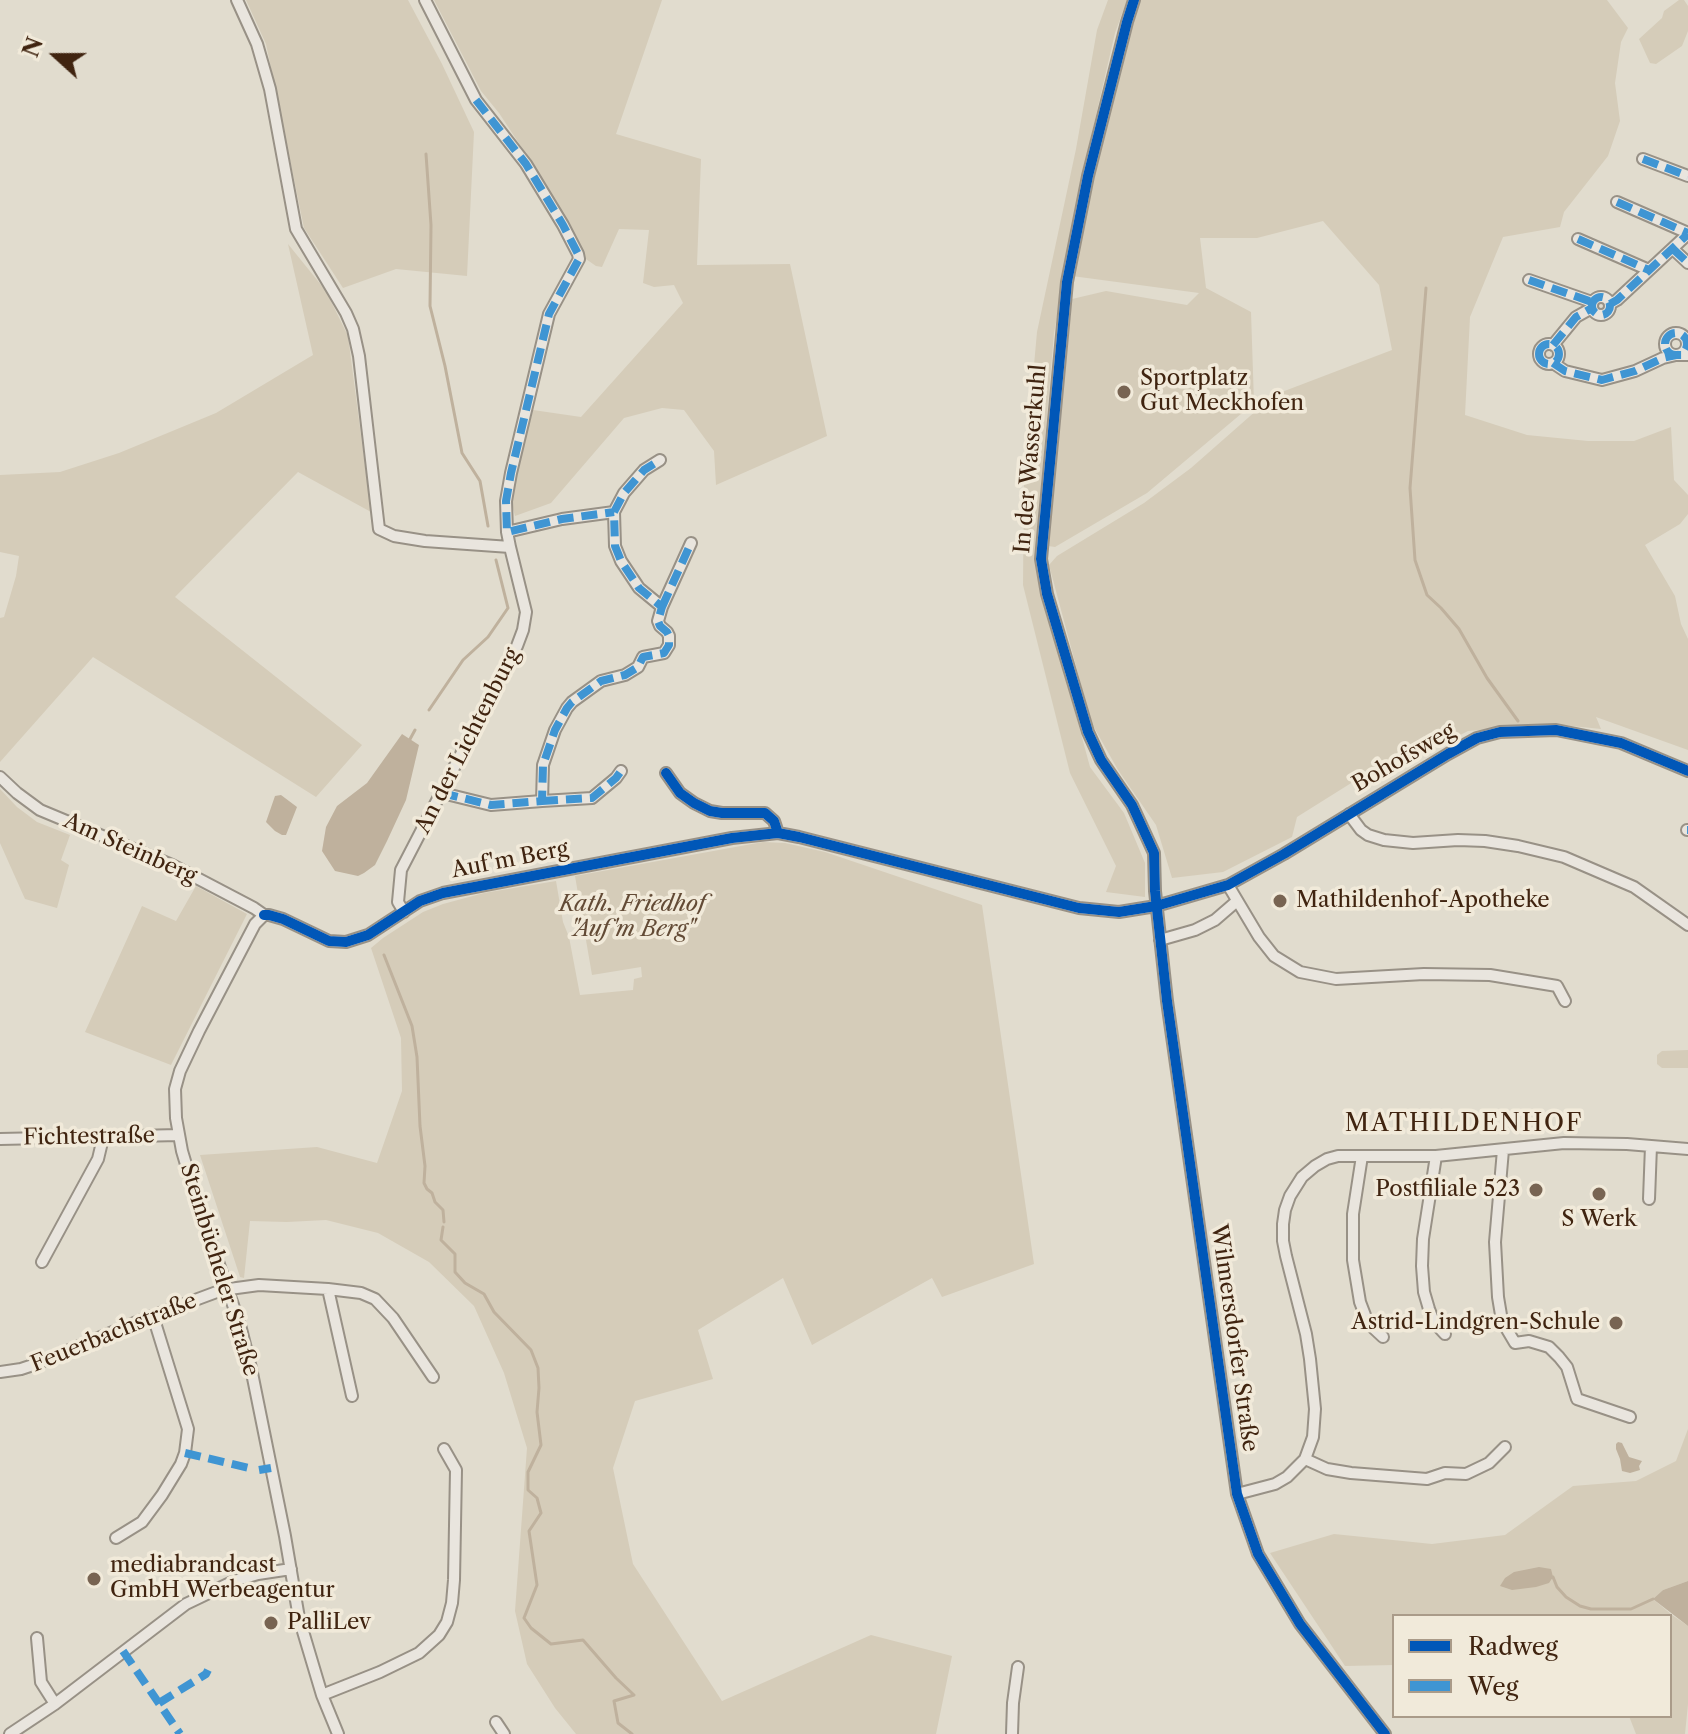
<!DOCTYPE html>
<meta charset="utf-8">
<style>
body{margin:0}
#map{position:relative;width:1688px;height:1734px;overflow:hidden;background:#e1dcce;font-family:"Libre Caslon Text",serif}
canvas{display:block}
.legend{position:absolute;left:1392px;top:1614px;width:280px;height:104px;box-sizing:border-box;background:#f1eada;border:2px solid #aa9b89;margin:0;padding:10px 14px;list-style:none;font-size:24px;color:#402410}
.legend li{display:flex;align-items:center;gap:16px;height:40px}
.legend b{width:40px;border:2px solid #aa9b89}
.north{position:absolute;left:16px;top:16px;width:80px;height:80px;-webkit-text-stroke:6px #f1eada;paint-order:stroke;rotate:291deg;font-size:22px;font-weight:700;line-height:32px;text-align:center;color:#402410}
.north::after{content:'';display:block;margin:auto;width:28px;height:36px;background:#402410;clip-path:polygon(50% 0,100% 100%,50% 72%,0 100%)}
</style>
<div id="map">
<canvas width="1688" height="1734"></canvas>
<ul class="legend">
<li><b style="height:10px;background:#0057b8"></b>Radweg</li>
<li><b style="height:10px;background:#3f95d3"></b>Weg</li>
</ul>
<div class="north">N</div>
</div>
<script>
const ctx = document.querySelector('canvas').getContext('2d');
ctx.lineJoin = 'round';
function fill(path, color) { ctx.fillStyle = color; ctx.fill(path, 'evenodd'); }
const shape = rows => new Path2D(rows.map(r => 'M' + r).join(''));
function stroke(path, color, width, dash) { ctx.strokeStyle = color; ctx.lineWidth = width; ctx.lineCap = dash ? 'butt' : 'round'; ctx.setLineDash(dash || []); ctx.stroke(path); }
function label(font, color, halo, rows, align = 'center') {
  ctx.font = font + ' "Libre Caslon Text",serif'; ctx.lineWidth = 7; ctx.setLineDash([]); ctx.textBaseline = 'middle'; ctx.strokeStyle = halo; ctx.fillStyle = color; for (const [text, x, y, turn = 0] of rows) {
    ctx.save(); ctx.translate(x, y); ctx.rotate((+turn || 0) * Math.PI / 180); ctx.textAlign = isNaN(turn) ? turn : align; if (halo) ctx.strokeText(text, 0, 0); ctx.fillText(text, 0, 0); ctx.restore();
  }
}
const green = shape([
 [246,0,408,0,442,64,474,132,467,276,396,269,343,288,304,228,266,44],
 [434,0,662,0,616,134,701,159,697,265,790,264,827,436,716,485,714,451,684,410,662,408,624,418,551,503,515,516,512,505,514,482,533,410,581,417,683,303,674,285,654,287,643,283,649,230,619,229,602,267,596,266,583,257,549,189,499,113,481,91],
 [1108,0,1127,0,1115,33,1087,154,1054,333,1035,558,1041,587,1090,767,1124,813,1145,863,1145,897,1106,892,1116,866,1070,773,1023,585,1024,475,1037,332,1076,149,1097,30],
 [1139,0,1607,0,1628,28,1621,42,1615,83,1620,121,1608,156,1564,212,1560,227,1503,237,1470,317,1465,415,1527,435,1588,441,1634,441,1671,427,1674,480,1688,495,1688,514,1680,524,1645,545,1675,596,1681,624,1688,639,1688,750,1596,717,1601,729,1552,724,1468,731,1386,773,1364,775,1297,817,1292,837,1223,872,1172,878,1156,825,1118,770,1091,722,1049,565,1057,556,1144,503,1191,468,1274,395,1392,350,1379,285,1323,221,1257,238,1200,238,1206,288,1251,312,1254,403,1147,493,1055,547,1048,546,1072,299,1106,291,1187,305,1199,293,1072,276,1092,184,1133,17],
 [1679,0,1684,0,1688,6,1688,31,1682,46,1656,64,1650,63,1639,39,1662,18,1664,11],
 [288,244,326,291,348,336,371,512,298,472,175,597,362,745,316,797,93,657,0,762,0,618,4,617,16,576,19,556,0,552,0,475,60,472,119,453,216,413,313,355],
 [0,789,17,807,37,822,70,835,61,860,69,865,57,908,25,899,0,843],
 [763,842,785,843,825,852,982,905,1034,1264,942,1297,932,1278,812,1345,783,1278,698,1330,713,1379,635,1401,613,1468,633,1564,722,1701,871,1635,952,1656,936,1734,576,1734,555,1708,527,1664,515,1611,527,1448,504,1373,474,1306,429,1262,378,1233,326,1220,287,1222,250,1221,244,1278,240,1277,200,1155,317,1147,377,1163,402,1091,401,1038,371,948,383,938,423,912,443,904,484,893,556,881,563,922,569,937,580,995,633,990,634,979,642,977,641,967,592,975,575,876],
 [196,886,247,914,171,1065,85,1032,142,906,176,921],
 [1688,1050,1688,1068,1662,1068,1657,1064,1657,1055,1662,1051],
 [1688,1429,1688,1581,1663,1590,1653,1599,1672,1615,1688,1626,1688,1704,1685,1734,1636,1734,1629,1716,1670,1716,1670,1616,1394,1616,1394,1665,1345,1666,1270,1553,1334,1534,1432,1544,1505,1535,1573,1486,1636,1481,1676,1461]
]);
const water = shape([
 [402,734,419,745,406,800,387,841,375,865,364,873,358,876,335,871,322,851,326,827,337,806,367,783],
 [281,795,297,807,286,835,282,835,275,831,266,822,275,796],
 [1618,1442,1622,1443,1629,1457,1642,1461,1639,1466,1640,1470,1630,1473,1622,1471,1620,1459,1616,1449,1616,1444],
 [1539,1567,1551,1569,1553,1577,1549,1583,1536,1587,1512,1590,1500,1586,1505,1578,1514,1572],
 [1688,1581,1688,1626,1653,1599,1663,1590]
]);
const stream = shape([
 [426,154,431,225,430,306,445,366,462,453,480,481,488,526],
 [1426,288,1410,488,1415,560,1427,595,1441,608,1459,629,1487,678,1518,721],
 [429,710,463,660,488,637,508,608,496,560],
 [409,741,415,730],
 [384,955,412,1026,417,1057,420,1126,425,1166,424,1183,427,1189,432,1193,435,1202,443,1210,444,1222],
 [443,1227,441,1240,455,1254,455,1272,465,1283,484,1294,494,1312,531,1350,538,1368,539,1388,537,1412,541,1445,528,1472,528,1490,537,1498,541,1513,529,1531,537,1585,524,1618,531,1628,551,1644,583,1640,616,1678,634,1695,614,1701,618,1723,632,1734],
 [1553,1577,1557,1587,1566,1597,1580,1606,1591,1609,1631,1609,1653,1599]
]);
const minor = shape([
 [237,0,257,44,270,89,296,229,346,313,353,329,359,356,379,529,394,536,425,541,510,547],
 [1134,0,1127,22,1088,176,1067,282,1041,559,1047,594,1088,732,1101,760,1132,805,1154,853,1155,891,1167,1001,1237,1494,1258,1554,1300,1624,1385,1734],
 [1643,159,1688,176],
 [1617,202,1688,233],
 [1578,239,1649,270],
 [1673,249,1688,263],
 [1529,280,1592,302],
 '1592 306a9 9 0 1 1 18 0a9 9 0 1 1-18 0Z',
 [1610,304,1617,300,1688,234],
 '1665 344a11 11 0 1 1 22 0a11 11 0 1 1-22 0Z',
 '1539 354a10 10 0 1 1 20 0a10 10 0 1 1-20 0Z',
 [1553,345,1576,317,1592,308],
 [1553,363,1565,371,1602,380,1635,371,1663,358,1676,355,1688,355],
 [507,532,562,519,614,512],
 [662,607,691,543],
 [666,773,680,793,694,803,710,811,722,813,765,813,774,821,778,833],
 [0,777,17,793,40,810,172,865,254,908,264,915],
 [442,793,491,805,542,801,543,765,555,730,567,708,572,702,601,681,625,675,638,667,643,657,664,653,669,645,669,636,667,632,660,626,658,621,662,607,639,588,621,561,615,546,614,512,624,493,644,470,660,460],
 [542,801,592,798,616,778,621,771],
 [1349,814,1361,830,1368,835,1384,840,1413,843,1458,840,1485,841,1518,846,1564,857,1634,887,1688,925],
 [1687,830,1688,830],
 [1228,885,1259,937,1274,956,1300,972,1336,979,1424,974,1490,975,1557,986,1565,1001],
 [404,912,398,902,401,870,517,646,523,630,526,612,510,547,507,532,506,501,511,473,549,314,579,259,578,254,563,225,526,164,476,100,425,0],
 [264,915,269,915,283,919,329,941,346,942,368,935,420,901,443,893,732,838,778,833,799,837,1079,908,1119,912,1156,906,1228,885,1284,854,1448,754,1477,738,1500,732,1556,730,1621,743,1688,771],
 [264,915,255,924,199,1031,180,1071,175,1089,176,1118,182,1151,196,1198,240,1325,251,1368,285,1536,299,1618,322,1695,338,1734],
 [1160,940,1195,930,1215,920,1237,901],
 [0,1139,179,1135],
 [1503,1150,1495,1242,1498,1297,1502,1321,1515,1343,1529,1341,1549,1347,1559,1357,1567,1367,1577,1399,1630,1417],
 [1362,1156,1353,1214,1353,1260,1360,1302,1368,1323,1383,1337],
 [1436,1156,1423,1239,1422,1266,1424,1292,1429,1309,1434,1322,1445,1334],
 [1649,1199,1651,1146],
 [42,1262,98,1159,103,1138],
 [328,1289,352,1396],
 [0,1372,21,1369,36,1364,144,1319,222,1290,259,1285,328,1289,361,1293,375,1299,393,1318,433,1377],
 [1305,1459,1327,1469,1351,1473,1427,1479,1445,1473,1466,1474,1489,1463,1505,1447],
 [1237,1494,1275,1484,1287,1477,1305,1459,1313,1437,1315,1409,1310,1359,1306,1334,1286,1256,1283,1241,1283,1224,1285,1210,1290,1196,1302,1177,1315,1166,1327,1159,1338,1156,1436,1156,1564,1143,1627,1144,1688,1149],
 [116,1538,142,1522,162,1495,181,1464,185,1453,188,1429,153,1316],
 [37,1638,41,1682,55,1704],
 [322,1695,380,1672,419,1653,439,1635,447,1622,452,1603,454,1580,456,1470,444,1449],
 [496,1722,504,1734],
 [10,1734,55,1704,186,1604,234,1581,258,1574,291,1569],
 [1012,1734,1013,1703,1018,1667]
]);
const quiet = shape([
 [476,100,526,164,563,225,578,254,579,259,549,314,511,473,506,501,507,532,562,519,614,512],
 [1643,159,1688,176],
 [1617,202,1688,233],
 [1578,239,1649,270],
 [1673,249,1688,263],
 [1529,280,1592,302],
 '1592 306a9 9 0 1 1 18 0a9 9 0 1 1-18 0Z',
 [1610,304,1617,300,1688,234],
 '1665 344a11 11 0 1 1 22 0a11 11 0 1 1-22 0Z',
 '1539 354a10 10 0 1 1 20 0a10 10 0 1 1-20 0Z',
 [1553,345,1576,317,1592,308],
 [1553,363,1565,371,1602,380,1635,371,1663,358,1676,355,1688,355],
 [662,607,691,543],
 [442,793,491,805,542,801,543,765,555,730,567,708,572,702,601,681,625,675,638,667,643,657,664,653,669,645,669,636,667,632,660,626,658,621,662,607,639,588,621,561,615,546,614,512,624,493,644,470,660,460],
 [542,801,592,798,616,778,621,771],
 [1687,830,1688,830],
 [185,1453,249,1468],
 [259,1470,271,1468],
 [123,1651,180,1734],
 [159,1703,206,1674,208,1670]
]);
const cycleway = shape([
 [1134,0,1127,22,1088,176,1067,282,1041,559,1047,594,1088,732,1101,760,1132,805,1154,853,1155,891,1167,1001,1237,1494,1258,1554,1300,1624,1385,1734],
 [666,773,680,793,694,803,710,811,722,813,765,813,774,821,778,833],
 [264,915,269,915,283,919,329,941,346,942,368,935,420,901,443,893,732,838,778,833,799,837,1079,908,1119,912,1156,906,1228,885,1284,854,1448,754,1477,738,1500,732,1556,730,1621,743,1688,771]
]);
const markers = [
 [1124,392,8,"#786452"],
 [1280,901,8,"#786452"],
 [1536,1190,8,"#786452"],
 [1599,1194,8,"#786452"],
 [1616,1323,8,"#786452"],
 [94,1579,8,"#786452"],
 [271,1623,8,"#786452"]
];
const poiNames = [
 ["Sportplatz",1140,379],
 ["Gut Meckhofen",1140,404],
 ["Mathildenhof-Apotheke",1296,901],
 ["Postfiliale 523",1520,1190,"right"],
 ["S Werk",1599,1220,"center"],
 ["Astrid-Lindgren-Schule",1600,1323,"right"],
 ["mediabrandcast",110,1566],
 ["GmbH Werbeagentur",110,1591],
 ["PalliLev",287,1623]
];
const streetNames = [
 ["In der Wasserkuhl",1031,459,-85],
 ["An der Lichtenburg",468,741,-63],
 ["Bohofsweg",1404,758,-30],
 ["Am Steinberg",130,849,24],
 ["Auf'm Berg",510,860,-11],
 ["Fichtestraße",89,1137,-1],
 ["Steinbücheler Straße",219,1270,73],
 ["Feuerbachstraße",114,1333,-22],
 ["Wilmersdorfer Straße",1234,1338,82]
];
const parkNames = [
 ["Kath. Friedhof",632,905],
 ["\"Auf'm Berg\"",632,930]
];
const neighbourhoodNames = [
 ["MATHILDENHOF",1464,1124]
];
fill(green, '#d5ccb9');
fill(water, '#bfb19d');
stroke(stream, '#bfb19d', 3);
stroke(minor, '#989186', 14);
stroke(minor, '#e9e5de', 10);
stroke(quiet, '#3f95d3', 8, [16, 8]);
stroke(cycleway, '#0057b8', 10);
for (const [x, y, r, color] of markers) { const dot = new Path2D(); dot.arc(x, y, r, 0, 2 * Math.PI); ctx.fillStyle = color; ctx.fill(dot); stroke(dot, '#f1eada', 3); }
label('22px', '#402410', '#f1eada', poiNames, 'left');
label('22px', '#402410', '#f1eada', streetNames);
label('italic 22px', '#634b36', '#f1eada', parkNames);
ctx.letterSpacing = '2px';
label('24px', '#402410', '#f1eada', neighbourhoodNames);
ctx.letterSpacing = '0px';
</script>
